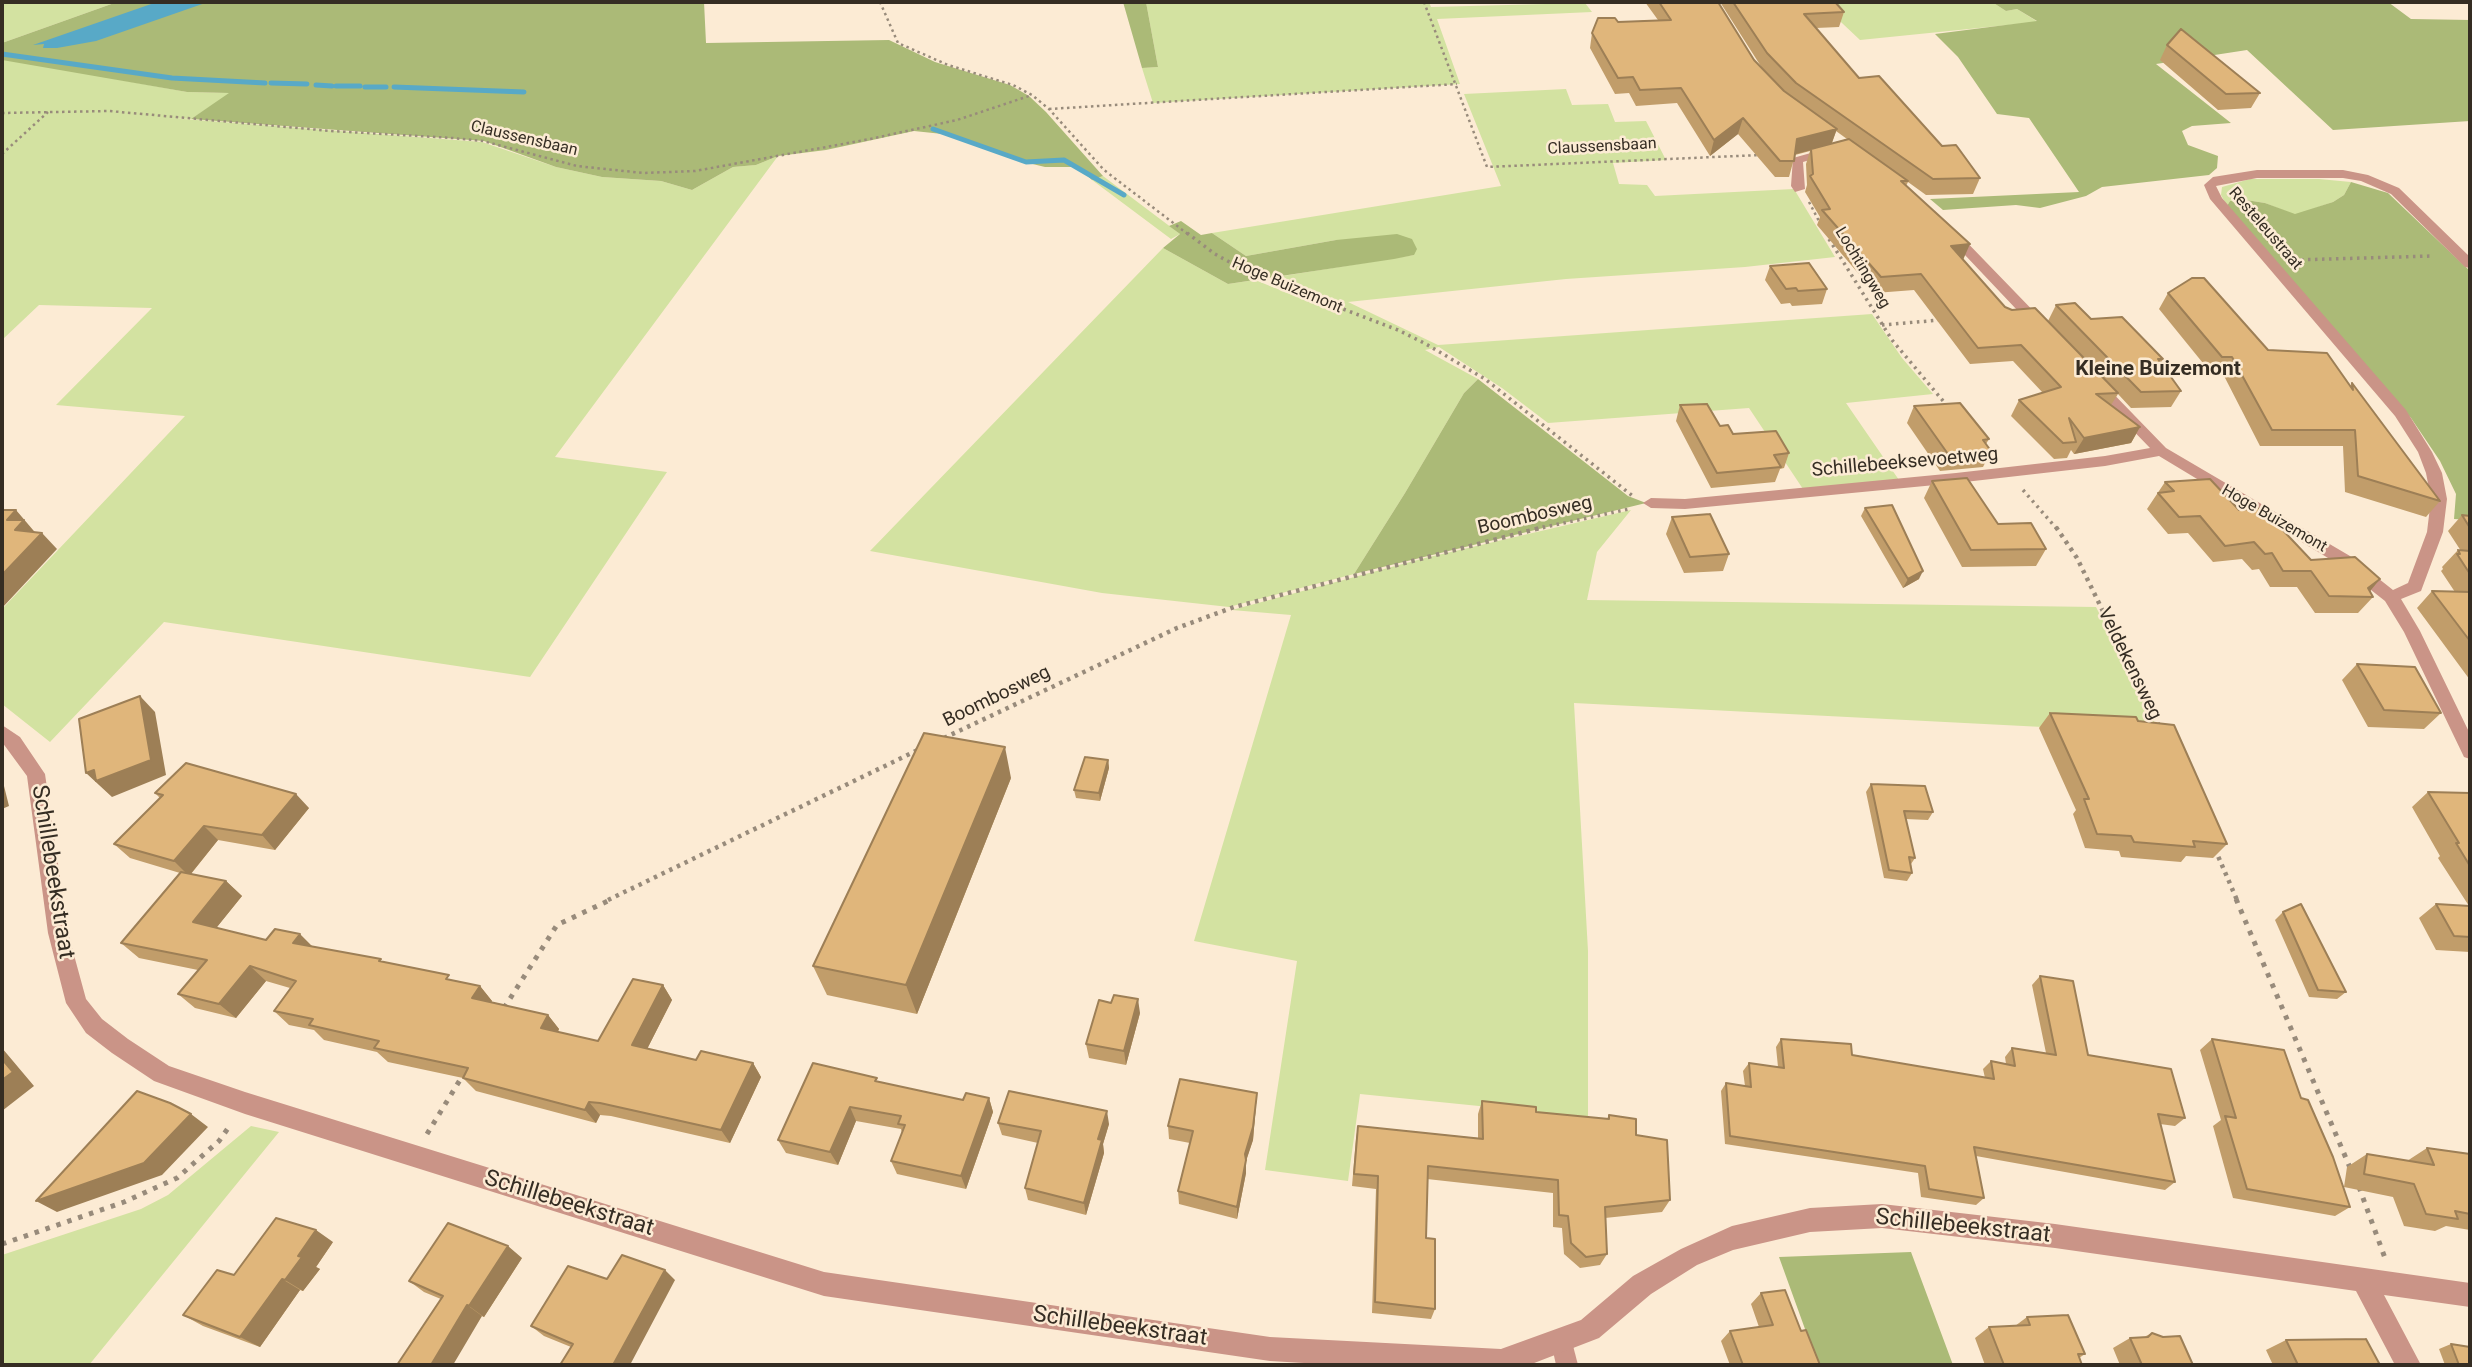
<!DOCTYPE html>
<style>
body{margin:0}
#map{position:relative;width:2472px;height:1367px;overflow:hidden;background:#fcebd4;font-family:Roboto,sans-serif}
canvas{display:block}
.frame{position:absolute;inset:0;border:4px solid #352d23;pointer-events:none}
</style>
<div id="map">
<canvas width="2472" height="1367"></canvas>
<div class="frame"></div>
</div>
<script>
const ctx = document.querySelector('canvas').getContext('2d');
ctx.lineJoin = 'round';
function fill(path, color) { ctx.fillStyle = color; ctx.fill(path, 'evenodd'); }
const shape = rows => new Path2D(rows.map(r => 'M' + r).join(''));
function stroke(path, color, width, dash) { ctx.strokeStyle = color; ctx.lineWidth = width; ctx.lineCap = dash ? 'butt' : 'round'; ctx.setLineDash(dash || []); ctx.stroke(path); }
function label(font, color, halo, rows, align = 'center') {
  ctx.font = font + ' Roboto,sans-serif'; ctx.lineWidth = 5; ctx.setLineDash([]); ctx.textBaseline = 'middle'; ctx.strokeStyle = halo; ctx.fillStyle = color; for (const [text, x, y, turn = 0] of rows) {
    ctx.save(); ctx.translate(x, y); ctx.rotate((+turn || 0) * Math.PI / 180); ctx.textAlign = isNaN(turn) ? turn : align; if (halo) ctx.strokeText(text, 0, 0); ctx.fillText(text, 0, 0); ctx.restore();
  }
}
const green = shape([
 [2,2,117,2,2,43],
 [1146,2,1429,2,1431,7,1585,3,1592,12,1437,19,1460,84,1153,103,1142,68,1158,67],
 [1806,2,1992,2,2006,11,2017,9,2038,22,1860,40,1825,7],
 [6,59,187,92,231,93,191,119,171,118,482,142,556,167,602,177,661,181,692,190,733,167,756,165,778,156,555,457,667,472,530,677,164,622,50,742,2,704,2,609,185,416,56,405,152,308,39,305,2,340,2,60],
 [1566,89,1572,105,1608,104,1615,122,1646,121,1666,160,1613,163,1619,184,1647,185,1655,196,1794,189,1835,257,1745,267,1566,279,1348,302,1438,345,1872,314,1902,358,1933,394,1846,403,1899,480,1803,489,1749,408,1548,423,1502,388,1439,347,1425,350,1478,379,1464,393,1405,493,1354,574,1229,607,1102,593,870,551,1163,248,1228,284,1255,280,1330,310,1336,304,1270,278,1414,255,1336,240,1246,256,1212,233,1501,186,1464,94],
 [1103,176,1180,234,1171,239,1092,180],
 [2250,179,2319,179,2351,182,2344,195,2333,202,2295,215,2265,203,2246,200,2230,201,2227,206,2221,195,2222,187],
 [1631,510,1597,552,1587,600,2096,607,2160,733,1574,703,1588,951,1588,1117,1360,1094,1348,1181,1265,1170,1297,961,1194,941,1291,615,1232,610,1425,558],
 [251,1126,279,1132,89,1365,2,1365,2,1255,141,1209,168,1195]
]);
const forest = shape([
 [117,2,704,2,706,43,889,40,935,62,1010,85,1029,96,1046,112,1103,176,1092,180,1078,167,1045,167,1012,159,952,135,914,131,826,150,778,156,756,165,733,167,692,190,661,181,602,177,556,167,484,141,191,119,229,93,187,92,2,60,2,43],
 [1123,2,1146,2,1158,67,1142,68],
 [1992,2,2388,2,2411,19,2470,20,2470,121,2333,130,2247,50,2156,64,2231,123,2192,126,2182,131,2188,145,2218,156,2217,168,2209,175,2102,187,2086,196,2040,208,2016,205,1943,210,1930,199,2079,192,2029,118,1997,114,1958,57,1935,34,2037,21,2017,9,2006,11],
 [2351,182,2388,193,2470,271,2470,520,2454,519,2456,494,2440,461,2411,418,2227,206,2230,201,2246,200,2265,203,2295,214,2333,202,2344,195],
 [1181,221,1201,235,1212,233,1246,256,1336,240,1397,234,1412,239,1417,249,1414,255,1394,259,1228,284,1163,248,1180,234,1169,226],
 [1478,379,1628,496,1646,503,1354,574,1405,493,1464,393],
 [1911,1252,1953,1365,1818,1365,1779,1257]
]);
const water = shape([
 [157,2,208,2,96,41,57,48,43,48,44,44,33,45]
]);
const stream = shape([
 [2,54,172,78,265,83],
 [271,83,307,84],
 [316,85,332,86],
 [336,86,360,86],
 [365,87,386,87],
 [394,87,524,92],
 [933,129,1026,162,1064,160,1124,195]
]);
const pathFar3 = shape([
 [880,2,898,43,948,65,1013,85,1032,95,1049,109,1104,170,1189,235],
 [1424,2,1487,167,1760,155],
 [1049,109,1457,84],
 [2,113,109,111,331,131,453,138,483,141,577,166,643,173,695,171,870,139,957,120,1032,95],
 [2,154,48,112],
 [1809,202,1821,225]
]);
const pathFar2 = shape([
 [1187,233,1215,254,1249,273,1398,330,1426,344,1485,379,1634,497],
 [1829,239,1892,340,1949,408],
 [2294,260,2432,256],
 [1882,325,1940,320],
 [2023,490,2057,529],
 [1536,529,1629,509]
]);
const pathFar1 = shape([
 [2056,527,2077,558,2159,726],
 [944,738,1177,628,1234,607,1544,527],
 [2215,849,2237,900],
 [608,900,920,749]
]);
const path = shape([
 [2236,899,2351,1170],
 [504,1008,557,925,612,899],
 [427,1134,463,1075],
 [2359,1187,2385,1258],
 [2,1244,124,1202,177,1178,219,1141,231,1124]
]);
const service = shape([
 [1562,1331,1570,1334,1578,1365,1556,1365,1551,1342,1554,1334,1562,1331]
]);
const minor = shape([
 [1832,147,1836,148,1836,152,1803,162,1805,189,1795,192,1791,186,1793,158,1832,147],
 [2257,170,2343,170,2368,175,2399,188,2470,257,2470,268,2465,267,2391,194,2361,181,2343,178,2257,178,2216,186,2222,198,2406,410,2432,452,2442,473,2447,499,2443,532,2421,591,2401,599,2420,631,2470,734,2470,759,2464,757,2404,632,2385,601,2338,564,2159,456,2105,466,1956,483,1685,509,1651,508,1643,503,1651,498,1685,499,1956,473,2105,456,2150,448,2091,387,2091,381,2096,380,2101,381,2166,448,2350,556,2393,590,2408,583,2427,532,2431,499,2426,473,2418,452,2395,416,2210,199,2204,185,2213,177,2257,170],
 [1951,229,1955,230,2045,323,2045,329,2035,329,1947,236,1947,230,1951,229],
 [2,725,20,737,45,774,68,933,86,999,102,1019,128,1039,169,1066,245,1092,824,1272,1270,1337,1501,1349,1581,1320,1633,1276,1681,1249,1732,1226,1810,1208,1882,1204,2055,1224,2470,1283,2470,1307,2384,1295,2421,1365,2395,1365,2356,1291,2055,1248,1882,1228,1810,1232,1733,1250,1697,1265,1651,1294,1599,1338,1529,1365,1338,1365,1270,1361,824,1296,245,1114,154,1081,112,1053,86,1033,66,1003,48,933,27,776,2,742,2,725]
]);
const wall = shape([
 [1645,2,1718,2,1754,60,1762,68,1720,2,1835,2,1844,12,1839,27,1816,28,1859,78,1980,178,1973,194,1926,195,1908,182,1906,186,1963,259,2005,307,2012,310,2048,321,2056,305,2091,319,2163,359,2161,363,2181,391,2171,407,2131,408,2118,394,2111,405,2140,427,2131,443,2074,454,2071,450,2067,458,2054,459,2011,416,2019,400,2043,393,2013,361,1970,364,1914,290,1875,293,1817,225,1820,217,1805,192,1807,185,1806,164,1810,151,1795,155,1789,177,1775,177,1738,134,1710,156,1677,103,1636,106,1629,93,1615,94,1590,48,1592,33,1618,22,1658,20],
 [1836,131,1847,139,1832,143],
 [2167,45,2260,93,2251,108,2218,110,2160,60],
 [1770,266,1827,289,1822,304,1792,306,1790,303,1781,304,1765,280],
 [2168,293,2268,350,2350,386,2352,383,2440,501,2426,517,2345,492,2343,446,2260,446,2222,372,2211,373,2159,309],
 [1680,405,1720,426,1733,434,1789,453,1784,468,1780,469,1775,482,1711,488,1676,421],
 [1914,406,1989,439,1986,444,1991,451,1983,467,1940,471,1907,423],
 [1932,481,1998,524,2046,549,2036,566,1962,567,1924,498],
 [2165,482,2239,510,2311,560,2380,579,2370,591,2373,597,2358,613,2315,613,2297,587,2270,587,2259,569,2252,570,2242,559,2213,562,2188,533,2168,534,2147,509],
 [1865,508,1919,579,1903,588,1861,516],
 [2462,515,2470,516,2470,680,2417,608,2432,591,2455,592,2441,571,2443,569,2442,567,2458,550,2461,551,2448,531],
 [1672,517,1729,554,1723,571,1684,573,1666,534],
 [2357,664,2441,713,2424,729,2368,727,2342,680],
 [2050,713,2138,721,2227,844,2213,858,2186,856,2181,862,2121,857,2119,851,2085,848,2073,814,2076,810,2039,728],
 [1108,760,1109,768,1100,801,1076,798,1074,790],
 [1011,778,917,1014,827,995,813,966],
 [1871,784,1933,812,1928,820,1906,819,1915,858,1911,864,1912,873,1907,881,1884,878,1866,792],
 [2428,792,2470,793,2470,952,2436,950,2419,918,2436,904,2469,906,2438,858,2440,856,2412,807],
 [155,793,309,808,275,850,218,840,191,874,226,881,242,896,216,928,266,940,312,947,384,962,454,981,480,986,492,1001,491,1002,548,1015,559,1029,558,1032,598,1041,663,985,672,1000,647,1049,696,1060,753,1063,761,1077,730,1143,611,1116,600,1115,596,1123,476,1091,463,1078,388,1062,377,1052,324,1040,314,1030,289,1025,274,1011,290,988,266,981,236,1018,195,1008,178,994,198,970,139,958,121,943,180,873,130,858,114,844,160,798],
 [2283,912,2346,992,2337,999,2309,997,2275,920],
 [2040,976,2088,1055,2185,1118,2175,1126,2160,1124,2175,1182,2165,1190,1976,1156,1984,1198,1976,1205,1921,1197,1918,1173,1725,1144,1721,1091,1726,1083,1745,1086,1743,1071,1749,1063,1778,1067,1776,1047,1781,1039,1852,1055,1985,1078,1983,1069,1991,1061,2006,1064,2005,1057,2012,1048,2046,1053,2032,985],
 [1140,1013,1126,1065,1089,1058,1086,1044],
 [2212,1039,2301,1098,2350,1207,2335,1216,2233,1198,2213,1126,2221,1120,2200,1050],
 [879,1082,963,1100,989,1098,993,1112,966,1189,897,1174,891,1161,902,1133,901,1129,856,1121,838,1165,786,1153,778,1140],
 [1257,1093,1253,1140,1246,1161,1246,1173,1237,1219,1179,1204,1178,1191,1190,1143,1169,1139,1168,1126],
 [1482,1101,1536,1112,1607,1119,1609,1115,1636,1135,1670,1200,1662,1212,1605,1218,1607,1254,1600,1265,1580,1268,1564,1254,1562,1228,1553,1227,1553,1193,1427,1179,1426,1238,1435,1309,1431,1319,1372,1313,1376,1189,1352,1186,1356,1139,1358,1126,1478,1138,1478,1114],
 [998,1123,1109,1124,1103,1144,1104,1153,1086,1215,1028,1200,1025,1188,1038,1143,1002,1135],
 [2427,1148,2470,1154,2470,1230,2446,1226,2435,1231,2404,1226,2393,1197,2344,1187,2347,1167,2367,1154,2407,1161],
 [333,1242,316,1267,320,1269,303,1291,300,1290,260,1347,203,1326,183,1315,234,1275],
 [522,1258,484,1317,424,1292,409,1281],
 [607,1279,675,1280,571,1347,544,1336,531,1326],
 [1761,1293,1801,1331,1820,1365,1730,1365,1721,1341,1730,1331,1759,1327,1751,1304],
 [2027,1317,2085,1354,2079,1358,2082,1365,1985,1365,1975,1338,1989,1327,2015,1326],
 [2152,1333,2193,1365,2120,1365,2113,1348,2130,1338,2144,1337],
 [2286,1340,2380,1365,2273,1365,2266,1350],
 [2451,1344,2470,1365,2445,1365,2439,1349]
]);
const shadedWall = shape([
 [1743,118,1738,134,1710,156,1714,140],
 [1837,129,1831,145,1792,155,1797,139],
 [1970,244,1963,260,1951,246],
 [2140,427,2131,443,2074,454,2084,438],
 [16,510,39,537,42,533,57,549,2,608,2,575,7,520],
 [1923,571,1919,579,1903,588,1908,579],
 [2380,579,2366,596,2368,588],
 [140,696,155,712,166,775,112,797,86,773],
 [1005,747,1011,778,917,1014,906,985],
 [1108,760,1109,768,1100,801,1099,793],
 [2,778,9,806,2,809],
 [296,794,309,808,275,850,262,835],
 [204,826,218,840,189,876,174,861],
 [226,881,242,896,209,937,193,922],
 [300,934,315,949,293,943],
 [250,966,266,981,236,1018,219,1004],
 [663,985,672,1000,642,1059,632,1045],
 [480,986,492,1001,485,1012,472,998],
 [1138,999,1140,1013,1126,1065,1124,1051],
 [548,1015,559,1029,552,1042,541,1028],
 [2,1048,34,1086,2,1111],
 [753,1063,761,1077,730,1143,721,1130],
 [1257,1093,1253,1140,1246,1161,1246,1173,1237,1219,1237,1207,1245,1154],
 [989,1098,993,1112,966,1189,961,1176],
 [589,1102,600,1115,596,1123,585,1110],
 [850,1107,856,1121,838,1165,830,1152],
 [1107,1111,1109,1124,1103,1144,1104,1153,1086,1215,1084,1203,1098,1139],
 [191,1114,208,1127,162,1175,57,1212,36,1201],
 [316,1230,333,1242,316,1267,320,1269,303,1291,285,1280,298,1256],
 [508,1246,522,1258,484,1317,469,1306],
 [665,1270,675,1280,630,1365,613,1365],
 [282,1279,300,1290,260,1347,240,1337],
 [467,1305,482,1316,453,1365,431,1365]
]);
const building = shape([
 [1659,2,1718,2,1754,60,1784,91,1837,129,1797,139,1794,161,1780,161,1743,118,1714,140,1681,88,1640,90,1633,77,1618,78,1592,33,1598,18,1615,18,1618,22,1671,20,1659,2],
 [1733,2,1835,2,1844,12,1804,14,1859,78,1879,76,1942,146,1956,145,1980,178,1933,179,1796,83,1767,53,1733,2],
 [2181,29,2260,93,2226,94,2167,45,2181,29],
 [1849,139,1908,181,1901,181,1970,244,1951,246,2005,307,2012,310,2035,308,2118,393,2096,394,2140,427,2084,438,2069,418,2076,442,2063,443,2019,400,2061,387,2021,345,1978,348,1921,274,1881,277,1822,210,1830,209,1810,176,1813,174,1811,149,1849,139],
 [1809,263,1827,289,1798,291,1796,288,1786,289,1770,266,1809,263],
 [2192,278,2204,278,2268,350,2327,353,2353,390,2352,383,2440,501,2358,476,2355,430,2272,430,2232,357,2222,357,2168,293,2192,278],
 [2075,303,2091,319,2122,317,2163,359,2158,359,2181,391,2141,392,2056,305,2075,303],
 [1960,403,1989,439,1983,440,1991,451,1948,454,1914,406,1960,403],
 [1707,404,1720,426,1728,425,1733,434,1776,431,1789,453,1774,455,1781,467,1717,473,1680,405,1707,404],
 [1967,478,1998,524,2031,523,2046,549,1971,550,1932,481,1967,478],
 [2210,479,2239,510,2262,508,2311,560,2355,557,2380,579,2368,588,2373,597,2329,596,2311,571,2283,571,2272,553,2265,554,2254,542,2225,546,2200,516,2179,517,2158,493,2174,491,2165,482,2210,479],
 [1892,505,1923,571,1908,579,1865,508,1892,505],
 [2,510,16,510,7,520,24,520,15,530,42,533,2,575,2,510],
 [1710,514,1729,554,1690,557,1672,517,1710,514],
 [2462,515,2470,516,2470,528,2462,515],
 [2458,550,2470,551,2470,574,2457,554,2460,554,2458,550],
 [2432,591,2470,592,2470,641,2432,591],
 [2357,664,2415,667,2441,713,2384,710,2357,664],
 [140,696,151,760,96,781,94,770,86,773,79,719,140,696],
 [2050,713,2136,717,2138,721,2174,725,2227,844,2193,841,2195,847,2134,842,2131,836,2097,834,2084,799,2089,799,2050,713],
 [924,733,1005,747,906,985,813,966,924,733],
 [1085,757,1108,760,1099,793,1074,790,1085,757],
 [186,763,296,794,262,835,204,826,174,861,114,844,163,795,155,793,186,763],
 [1871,784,1925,786,1933,812,1904,811,1915,858,1909,857,1912,873,1889,870,1871,784],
 [2428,792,2470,793,2470,866,2456,843,2459,843,2428,792],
 [181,872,226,881,193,922,266,940,275,929,300,934,293,943,381,959,379,961,449,975,446,979,480,986,472,998,548,1015,541,1028,598,1041,633,979,663,985,632,1045,696,1060,701,1051,753,1063,721,1130,600,1103,589,1102,585,1110,463,1078,468,1068,374,1048,379,1041,309,1025,313,1019,274,1011,296,981,250,966,219,1004,178,994,207,960,121,943,181,872],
 [2301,904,2346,992,2318,990,2283,912,2301,904],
 [2436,904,2470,906,2470,937,2454,936,2436,904],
 [2040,976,2073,981,2088,1055,2171,1069,2185,1118,2158,1114,2175,1182,1974,1147,1984,1198,1929,1189,1925,1166,1730,1136,1726,1083,1751,1087,1749,1063,1784,1068,1781,1039,1851,1044,1852,1055,1994,1079,1991,1061,2015,1066,2012,1048,2056,1055,2040,976],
 [1114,995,1138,999,1124,1051,1086,1044,1099,1000,1111,1003,1114,995],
 [2212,1039,2284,1050,2301,1098,2308,1100,2333,1157,2350,1207,2247,1189,2225,1116,2236,1118,2212,1039],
 [2,1059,13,1072,2,1080,2,1059],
 [813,1063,877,1078,875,1081,963,1100,966,1093,989,1098,961,1176,891,1161,905,1125,898,1124,901,1116,850,1107,830,1152,778,1140,813,1063],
 [1180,1079,1257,1093,1253,1127,1245,1154,1246,1160,1237,1207,1178,1191,1193,1131,1168,1126,1180,1079],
 [137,1091,170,1103,191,1114,144,1163,36,1201,137,1091],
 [1009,1091,1107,1111,1098,1139,1102,1140,1084,1203,1025,1188,1041,1131,998,1123,1009,1091],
 [1482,1101,1536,1107,1536,1112,1609,1119,1609,1115,1636,1119,1636,1135,1667,1140,1670,1200,1605,1207,1607,1254,1586,1257,1571,1243,1568,1216,1559,1215,1558,1180,1428,1166,1426,1238,1435,1239,1435,1309,1375,1302,1378,1176,1354,1174,1358,1126,1483,1139,1482,1101],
 [2427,1148,2470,1154,2470,1214,2455,1211,2458,1219,2426,1214,2414,1184,2364,1174,2367,1154,2434,1165,2427,1148],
 [276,1218,316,1230,298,1256,302,1257,285,1280,282,1279,240,1337,183,1315,217,1270,234,1275,276,1218],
 [448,1223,508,1246,469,1306,467,1305,431,1365,397,1365,443,1296,409,1281,448,1223],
 [622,1255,665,1270,613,1365,560,1365,573,1344,531,1326,568,1266,607,1279,622,1255],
 [1785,1290,1801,1331,1806,1330,1820,1365,1743,1365,1730,1331,1773,1325,1761,1293,1785,1290],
 [2068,1315,2085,1354,2078,1354,2082,1365,2004,1365,1989,1327,2030,1325,2027,1317,2068,1315],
 [2152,1333,2163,1337,2180,1336,2193,1365,2142,1365,2130,1338,2148,1337,2152,1333],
 [2366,1339,2380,1365,2298,1365,2286,1340,2366,1339],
 [2451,1344,2470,1347,2470,1365,2459,1365,2451,1344]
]);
const farStreetnames = [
 ["Claussensbaan",524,139,13],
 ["Claussensbaan",1602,147,-3],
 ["Resteleustraat",2265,229,49],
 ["Lochtingweg",1862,268,59],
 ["Hoge Buizemont",1287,286,23],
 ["Hoge Buizemont",2274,519,30]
];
const streetNames = [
 ["Schillebeeksevoetweg",1905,463,-5],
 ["Boombosweg",1535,516,-13],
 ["Veldekensweg",2129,664,64],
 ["Boombosweg",997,697,-26]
];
const neighbourhoodNames = [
 ["Kleine Buizemont",2158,370]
];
const nearStreetnames = [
 ["Schillebeekstraat",52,872,81],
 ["Schillebeekstraat",569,1204,17],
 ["Schillebeekstraat",1963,1227,6],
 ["Schillebeekstraat",1120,1327,8]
];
fill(green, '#d3e2a1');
fill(forest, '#abba77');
fill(water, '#58a9c7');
stroke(stream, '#58a9c7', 5);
stroke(pathFar3, '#988b7b', 2.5, [2.5, 3.5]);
stroke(pathFar2, '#988b7b', 3.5, [2.5, 4.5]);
stroke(pathFar1, '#988b7b', 4.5, [3.5, 5]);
stroke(path, '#988b7b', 5, [4.5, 7]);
fill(service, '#ca9487');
fill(minor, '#ca9487');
fill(wall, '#c19d6a');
fill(shadedWall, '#9d7f56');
fill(building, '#e0b67b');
stroke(building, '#9d7f56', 2);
label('16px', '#352d23', '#fcebd4', farStreetnames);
label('19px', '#352d23', '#fcebd4', streetNames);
label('bold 21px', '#352d23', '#fcebd4', neighbourhoodNames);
label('23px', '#352d23', '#fcebd4', nearStreetnames);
</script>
